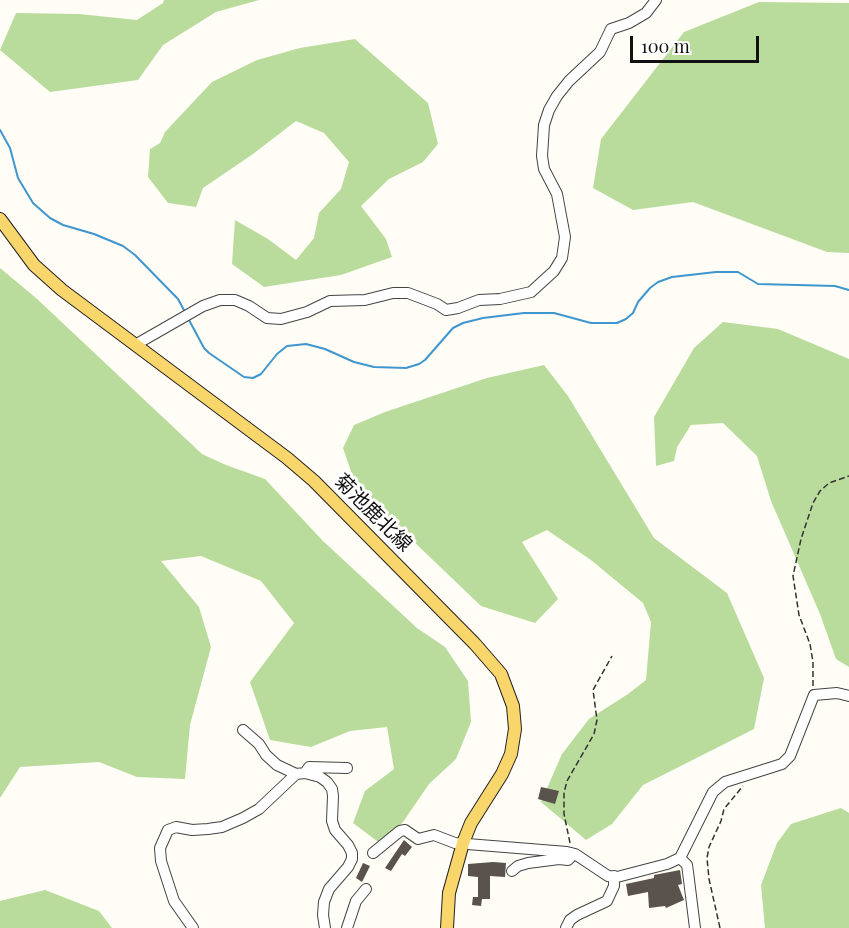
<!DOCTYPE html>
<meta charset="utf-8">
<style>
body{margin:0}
#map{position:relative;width:849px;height:928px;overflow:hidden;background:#fffdf5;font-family:"Playfair Display",serif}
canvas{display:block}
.scale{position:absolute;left:630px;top:36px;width:129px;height:27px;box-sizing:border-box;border:3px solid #111;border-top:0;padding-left:8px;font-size:18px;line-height:21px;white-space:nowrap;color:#111;-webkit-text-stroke:4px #fff;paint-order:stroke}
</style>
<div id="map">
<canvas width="849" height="928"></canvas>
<div class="scale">100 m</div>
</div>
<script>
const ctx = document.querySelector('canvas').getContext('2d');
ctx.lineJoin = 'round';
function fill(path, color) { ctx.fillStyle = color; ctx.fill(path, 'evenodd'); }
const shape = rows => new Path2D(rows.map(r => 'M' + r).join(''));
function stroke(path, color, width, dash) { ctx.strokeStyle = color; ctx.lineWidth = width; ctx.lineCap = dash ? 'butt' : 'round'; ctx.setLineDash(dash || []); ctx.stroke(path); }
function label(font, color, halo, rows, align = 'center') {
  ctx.font = font + ' "Playfair Display","Noto Sans JP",serif'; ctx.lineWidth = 6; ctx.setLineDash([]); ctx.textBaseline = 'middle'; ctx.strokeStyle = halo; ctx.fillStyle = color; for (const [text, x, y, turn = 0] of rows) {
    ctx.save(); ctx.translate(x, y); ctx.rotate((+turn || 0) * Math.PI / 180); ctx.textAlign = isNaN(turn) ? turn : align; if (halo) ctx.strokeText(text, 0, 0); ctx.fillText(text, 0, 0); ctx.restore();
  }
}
const forest = shape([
 [164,0,259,0,216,12,163,45,138,80,50,92,0,50,16,13,79,14,137,20,163,3],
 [759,2,849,3,849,253,827,252,693,202,633,210,593,188,601,139,684,32],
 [355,39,428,103,438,144,423,162,389,179,361,206,386,239,392,257,341,275,264,287,232,264,235,220,268,239,296,260,314,238,319,213,341,189,349,162,324,133,296,121,253,154,203,188,196,207,168,203,148,177,150,149,160,143,165,132,212,82,257,60,300,48],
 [0,268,36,298,202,454,226,465,265,479,323,541,417,628,445,647,468,681,471,722,456,759,429,784,403,822,381,844,353,823,365,791,394,769,387,727,350,731,311,747,270,740,250,682,294,623,261,581,201,556,161,561,199,607,211,647,190,725,185,779,137,777,99,762,20,767,0,798],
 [723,322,778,329,849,359,849,667,836,659,820,614,771,501,757,456,723,423,691,425,677,447,674,461,656,466,654,417,694,348],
 [544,365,568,396,654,538,727,593,764,678,754,729,643,785,612,824,586,840,541,802,562,754,589,719,628,694,646,680,651,622,643,603,591,560,547,530,522,542,558,599,535,623,481,606,365,495,353,477,343,448,354,425,385,412,487,378],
 [841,808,849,813,849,928,765,928,761,885,777,843,791,824],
 [45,890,99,911,112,928,0,928,0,901]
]);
const stream = shape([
 [0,130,10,148,18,178,33,203,50,218,63,225,94,234,123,246,135,255,178,299,185,312],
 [189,320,204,348,209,353,244,377,253,378,261,374,277,354,287,346,306,344,325,349,354,362,374,367,406,368,419,364,425,360,453,328,463,323,483,318,524,313,554,313,591,323,617,323,626,319,633,313,638,302,650,288,658,282,672,277,716,272,738,272,758,284,835,286,849,290]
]);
const building = shape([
 [541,787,559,791,555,804,538,799],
 [404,840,412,847,405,856,402,854,391,871,385,868],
 [493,862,506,863,505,877,490,876,490,899,482,899,481,906,472,905,473,897,478,897,478,877,468,876,468,864],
 [363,863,370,866,362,882,356,878],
 [680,870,682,884,678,885,684,900,666,908,665,906,649,908,648,892,628,896,626,884,654,878,654,875]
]);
const path = shape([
 [813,686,813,662,810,644,799,615,793,576,801,539,813,503,820,491,829,483,849,476],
 [570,843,564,814,564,793,567,781,594,734,597,720,593,690,612,656],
 [720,928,709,879,707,858,709,847,721,821,724,809,743,786]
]);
const minor = shape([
 [135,345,203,306,220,300,235,300,249,306,267,318,281,319,307,312,330,301,365,300,393,293,408,293,437,304,446,310,458,308,479,300,500,299,531,292,554,271,562,258,565,237,557,194,544,169,542,156,544,125,549,110,557,96,569,81,600,52,611,29,629,23,646,13,656,0],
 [243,730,259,744,266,755,277,765,296,774],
 [305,773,309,767,347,768],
 [373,853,400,831,405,830,418,839,434,835,455,843,567,852,575,854,608,876,617,877,667,864,680,858,713,792,725,782,782,764,790,756,814,695,837,693,849,696],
 [680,858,687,865,688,872,695,928],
 [512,871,518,866,528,863,559,859,568,860,570,858,571,853],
 [193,928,174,901,161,861,160,848,168,830,176,827,192,830,208,829,222,827,243,818,259,809,296,774,305,773,320,777,327,782,332,789,333,796,332,821,335,830,348,845,352,853,352,859,348,867,329,889,324,902,323,915,325,928],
 [347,928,356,901,366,889],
 [566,928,570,920,577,915,607,901,614,886,614,876]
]);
const major = shape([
 [0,219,34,265,62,290,287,458,314,481,475,644,501,674,513,706,515,729,511,754,502,774,471,823,463,843,449,893,447,928]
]);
const streetNames = [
 ["菊池鹿北線",373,513,45]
];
fill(forest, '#b9dc9c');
stroke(stream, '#3f96cf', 2);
fill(building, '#5a524d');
stroke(minor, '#444', 12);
stroke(major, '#222', 14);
stroke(path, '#333', 1.5, [6, 3]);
stroke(minor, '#fff', 10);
stroke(major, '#f9d66b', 12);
label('20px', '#111', '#fff', streetNames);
</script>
